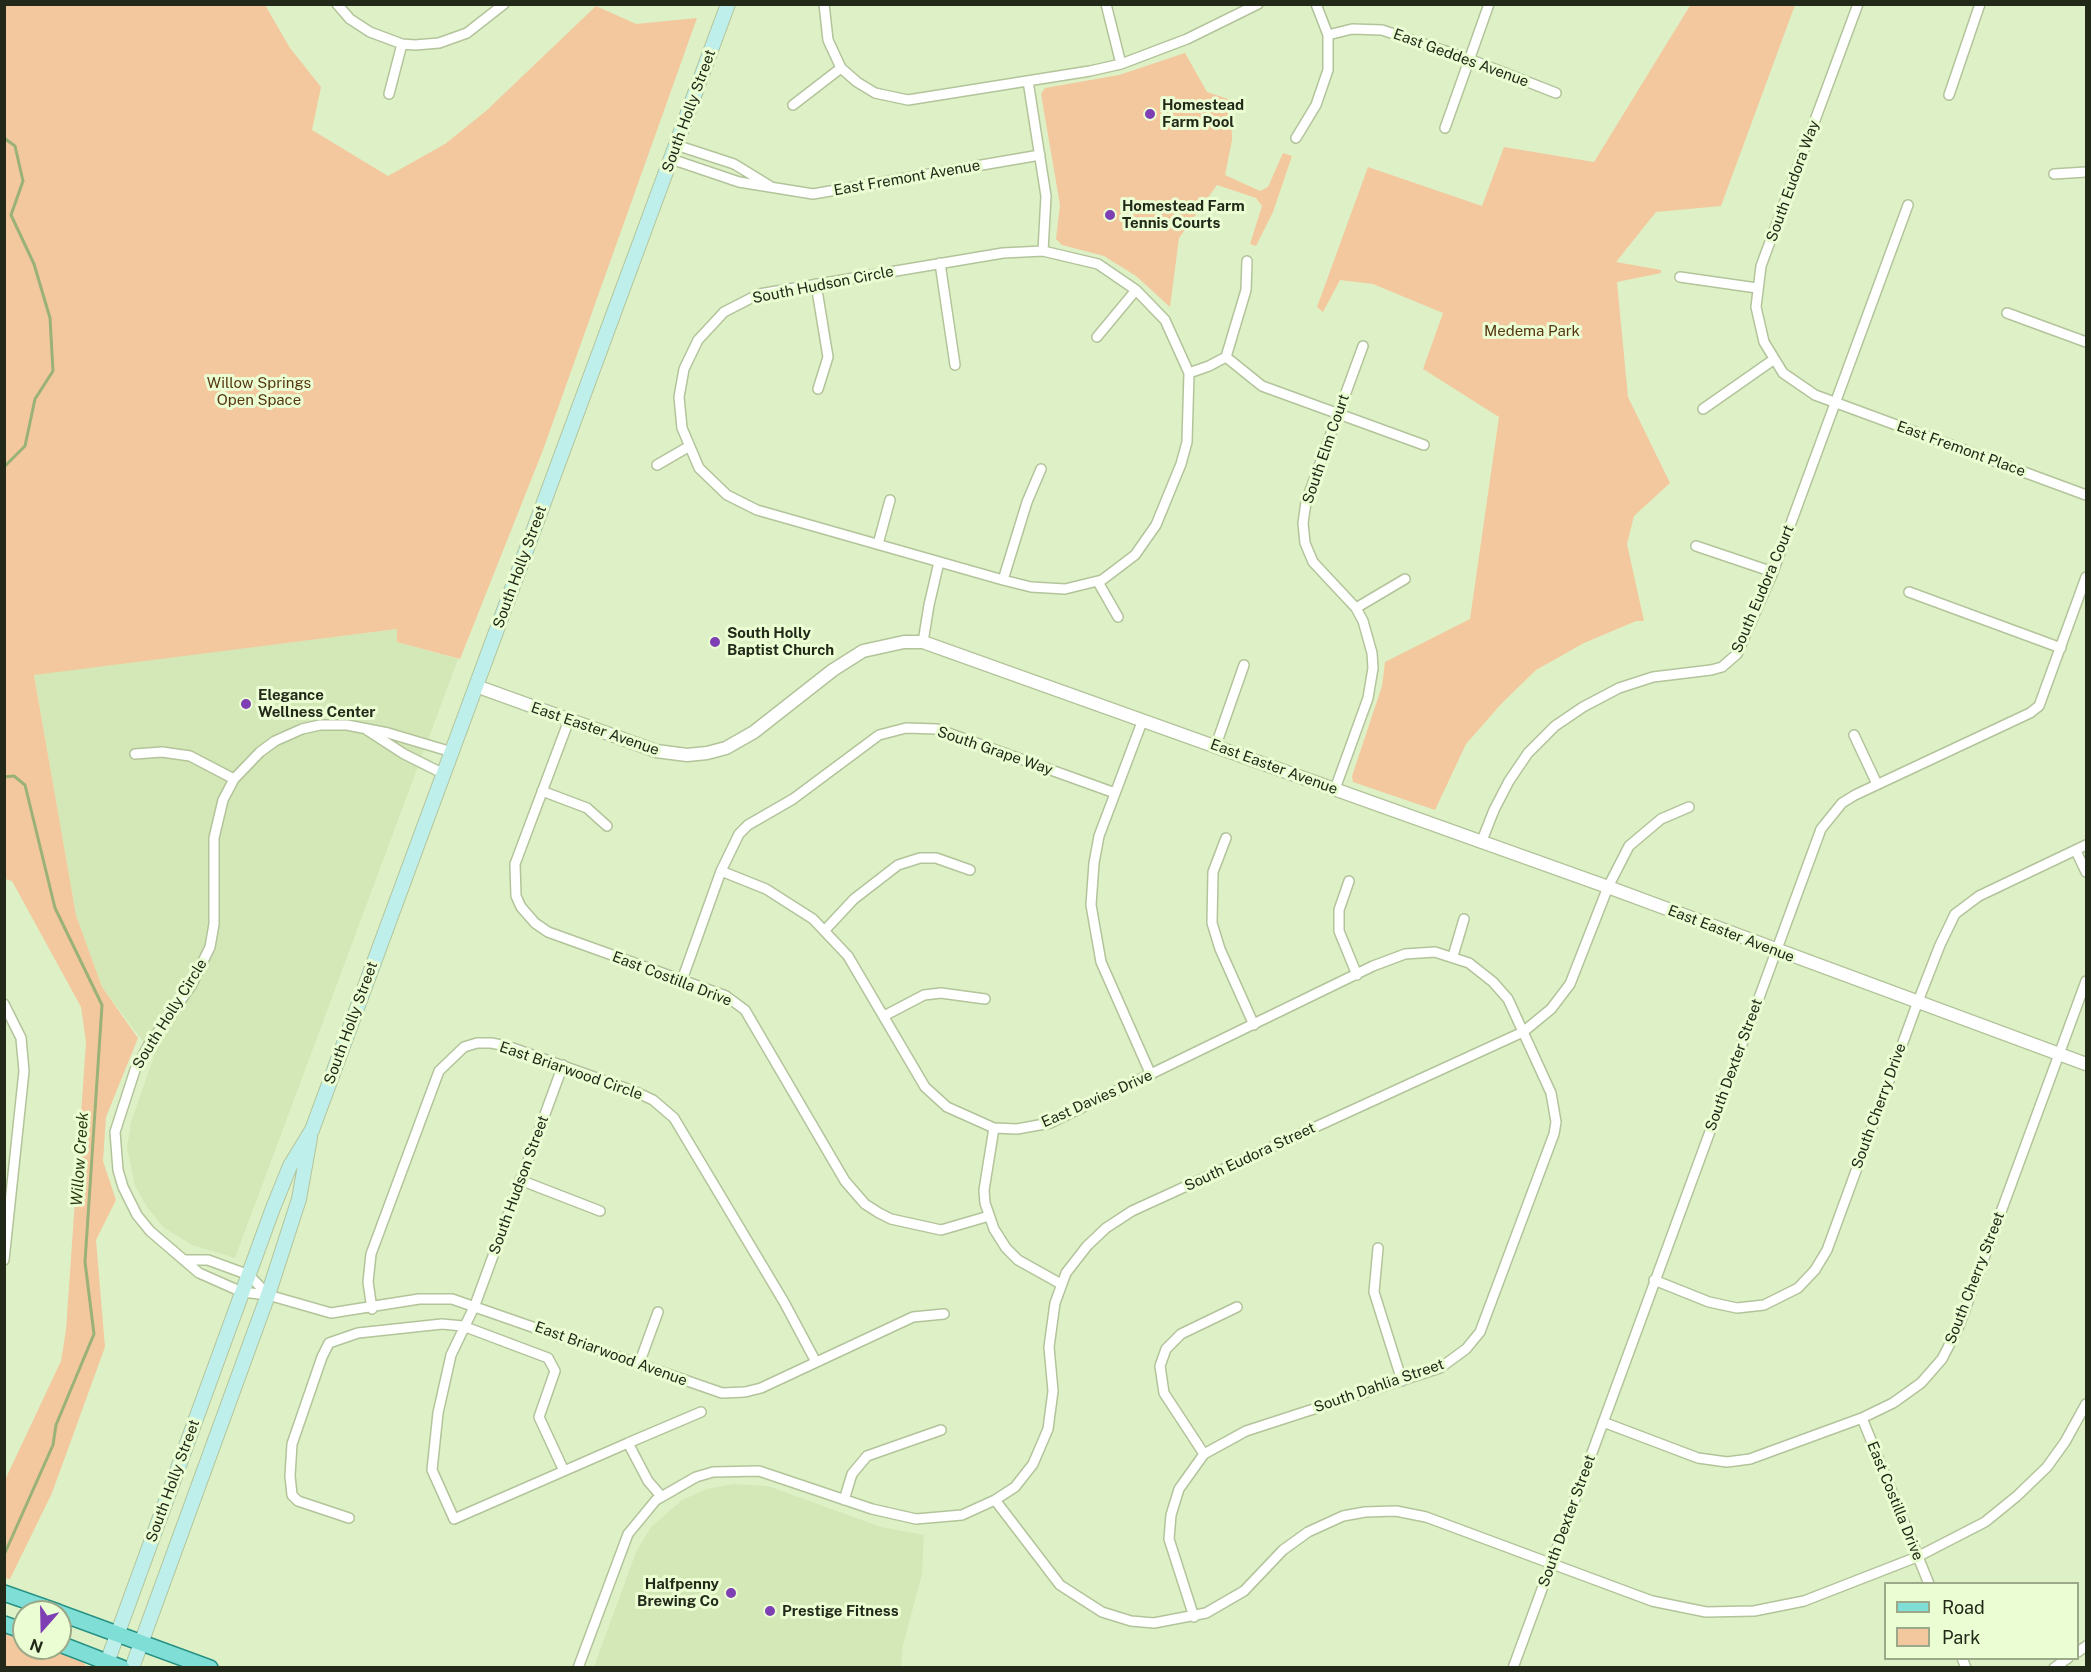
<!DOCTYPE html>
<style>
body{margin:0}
#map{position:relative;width:2091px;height:1672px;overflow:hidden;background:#def0c6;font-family:"Public Sans",sans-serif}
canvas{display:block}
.frame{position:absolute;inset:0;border:6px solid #222919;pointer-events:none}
.legend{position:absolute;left:1884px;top:1582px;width:195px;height:78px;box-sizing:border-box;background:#ebfed3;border:2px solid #9ba989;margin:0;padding:8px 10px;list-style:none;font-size:18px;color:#222919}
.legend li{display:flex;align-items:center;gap:12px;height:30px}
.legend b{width:30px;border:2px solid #9ba989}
.north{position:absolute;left:12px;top:1600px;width:60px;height:60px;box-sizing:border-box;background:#ebfed3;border:2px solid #9ba989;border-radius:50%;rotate:200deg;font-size:16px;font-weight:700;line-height:24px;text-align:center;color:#222919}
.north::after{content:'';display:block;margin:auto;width:21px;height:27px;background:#7f3fb4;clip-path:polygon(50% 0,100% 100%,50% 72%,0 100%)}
</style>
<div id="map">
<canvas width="2091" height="1672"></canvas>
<div class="frame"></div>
<ul class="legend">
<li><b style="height:8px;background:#7fdfd7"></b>Road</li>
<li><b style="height:16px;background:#f3c89e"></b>Park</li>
</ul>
<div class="north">N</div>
</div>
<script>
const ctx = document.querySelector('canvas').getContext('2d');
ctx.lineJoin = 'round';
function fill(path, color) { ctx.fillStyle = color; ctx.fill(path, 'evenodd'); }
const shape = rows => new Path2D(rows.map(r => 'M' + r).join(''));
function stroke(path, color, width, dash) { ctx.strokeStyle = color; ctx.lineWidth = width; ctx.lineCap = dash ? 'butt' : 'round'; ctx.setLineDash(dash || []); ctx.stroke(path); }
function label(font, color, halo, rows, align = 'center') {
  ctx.font = font + ' "Public Sans",sans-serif'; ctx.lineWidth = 6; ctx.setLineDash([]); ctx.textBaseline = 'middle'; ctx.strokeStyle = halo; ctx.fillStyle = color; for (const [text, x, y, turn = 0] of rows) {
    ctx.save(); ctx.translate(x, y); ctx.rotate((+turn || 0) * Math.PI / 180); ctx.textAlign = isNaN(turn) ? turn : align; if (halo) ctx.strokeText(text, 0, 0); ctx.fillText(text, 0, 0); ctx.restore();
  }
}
const built = shape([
 [398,629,397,642,458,659,235,1258,192,1245,163,1227,147,1207,135,1186,127,1148,131,1122,154,1056,102,987,76,915,34,674],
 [733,1484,768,1486,881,1527,924,1535,922,1574,903,1645,901,1667,594,1667,636,1552,651,1527,682,1500,707,1489]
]);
const green = shape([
 [5,4,265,5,290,48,321,87,312,130,388,176,445,144,486,111,596,6,636,24,697,18,543,450,460,659,397,642,397,629,34,675,76,915,102,987,138,1038,106,1117,103,1161,116,1200,96,1240,105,1347,52,1493,10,1579,5,1578,5,1480,61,1361,66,1330,86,1042,81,1007,12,881,5,879],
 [1691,4,1795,5,1721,206,1656,212,1616,262,1661,270,1661,273,1617,282,1628,397,1670,483,1634,516,1627,544,1644,621,1636,621,1584,643,1536,670,1502,703,1466,744,1435,810,1353,782,1352,776,1382,686,1385,662,1470,619,1499,417,1423,369,1443,313,1373,284,1340,280,1323,312,1317,307,1368,167,1482,206,1504,147,1594,162],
 [1185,53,1207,92,1231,100,1232,140,1225,175,1260,191,1268,187,1283,153,1292,156,1273,212,1256,246,1250,244,1262,206,1256,198,1217,185,1179,238,1170,307,1136,276,1104,256,1062,245,1056,239,1060,205,1041,94,1045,88,1119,75],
 [5,1632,24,1640,24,1648,46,1648,81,1661,88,1667,5,1667]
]);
const stream = shape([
 [4,138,15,146,23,181,11,215,34,264,50,318,53,371,35,399,25,446,4,467],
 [4,777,14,776,25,785,55,908,102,1005,85,1262,94,1334,56,1425,53,1445,4,1555]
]);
const minor = shape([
 [337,4,350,19,370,32,402,44,415,45,439,43,467,33,504,4],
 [824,4,828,40,841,68,857,82,875,93,908,100,1090,71,1121,64,1187,39,1258,4],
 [1106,4,1121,64],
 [1858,4,1761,266,1756,307,1764,342,1783,373,1815,395,2086,495],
 [1328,35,1352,29,1382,30,1469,59,1556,93],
 [1028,81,1046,196,1043,251],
 [389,94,402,44],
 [1949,95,1980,4],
 [793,105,841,68],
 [1445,128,1489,4],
 [1296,138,1316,105,1328,70,1328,35,1316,4],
 [676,145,734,164,770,186],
 [671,159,739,182,813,194,1040,155],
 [2054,174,2086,172],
 [1043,251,1098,264,1136,290,1165,320,1189,373,1187,442,1181,464,1156,525,1135,555,1102,580,1065,589,1031,587,1003,580,757,510,727,495,699,468,682,428,679,397,684,369,698,340,724,312,759,294,1003,253,1043,251],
 [940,263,955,365],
 [1680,277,1757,288],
 [816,284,828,357,818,389],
 [2007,313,2086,342],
 [1097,337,1136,290],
 [1226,357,1262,386,1424,445],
 [1189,373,1209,366,1226,357,1246,290,1247,261],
 [1703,409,1773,360],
 [657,465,688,447],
 [878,544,890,500],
 [1696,546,1773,572],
 [1003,580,1027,502,1041,469],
 [1098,582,1118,617],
 [1909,592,2061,648],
 [1356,608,1405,579],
 [923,642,929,605,939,562],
 [569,720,515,864,516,896,521,907,535,923,548,932,726,996,745,1010,845,1181,865,1204,879,1213,891,1219,941,1230,989,1216],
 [1142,722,1099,836,1094,863,1091,905,1101,962,1151,1075],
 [367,730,404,754,444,774],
 [1854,735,1877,784],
 [1216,745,1244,665],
 [452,752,388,733,347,725,320,725,302,729,275,741,260,752,234,779,223,800,214,838,214,924,210,947,191,986,148,1046,135,1070,115,1132,118,1170,123,1187,137,1215,150,1231,199,1273,242,1292,268,1295,331,1313,419,1299,452,1299,722,1393,745,1392,761,1388,913,1317,944,1314],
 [135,754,162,752,190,756,234,779],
 [1335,789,1368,698,1373,668,1372,653,1363,621,1356,608,1313,562,1305,543,1303,523,1306,502,1363,346],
 [542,791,587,808,607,826],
 [1226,838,1213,872,1212,923,1220,949,1254,1025],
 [1481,843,1494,810,1509,781,1528,753,1555,726,1583,707,1619,688,1653,677,1711,670,1722,667,1737,654,1773,572,1908,205],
 [2076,851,2086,872],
 [721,871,766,889,813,919,848,956,925,1087,947,1107,994,1128,1017,1129,1050,1123,1373,966,1405,954,1435,952,1469,963,1493,982,1508,999,1551,1093,1556,1122,1554,1134,1480,1332,1466,1349,1440,1368,1246,1431,1204,1454,1179,1489,1171,1515,1169,1539,1194,1617],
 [1349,881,1339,910,1339,931,1357,975],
 [825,930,854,899,898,865,920,858,936,858,970,870],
 [1453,956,1464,919],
 [682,980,721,871,739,834,748,825,793,799,879,735,906,728,937,729,1115,793],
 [4,1004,21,1038,24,1071,4,1260],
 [884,1016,924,995,941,993,985,999],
 [563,1065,475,1305,451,1355,438,1413,432,1470,454,1519,628,1443,648,1481,661,1496],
 [994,1128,984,1190,985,1203,994,1229,1006,1248,1018,1260,1061,1284],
 [520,1180,600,1211],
 [1378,1248,1374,1292,1402,1381],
 [186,1260,208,1260,249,1275,268,1295],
 [1654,1280,1709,1302,1737,1308,1764,1305,1798,1288,1815,1270,1827,1250,1917,1004,1940,945,1955,914,1979,896,2086,845],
 [372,1309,368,1282,371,1254,439,1071,464,1047,477,1043,491,1043,507,1046,636,1092,653,1100,674,1118,784,1302,816,1362],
 [639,1364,658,1312],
 [1862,1418,1929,1584],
 [1603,1422,1698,1458,1727,1462,1750,1459,1862,1418,1893,1403,1921,1383,1942,1359,1959,1326,2086,981],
 [628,1443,701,1412],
 [1204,1454,1164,1393,1160,1366,1166,1349,1181,1334,1237,1307],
 [844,1500,852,1474,867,1456,941,1430],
 [995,1500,1060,1585,1102,1612,1131,1621,1154,1623,1206,1613,1244,1591,1283,1550,1308,1532,1343,1516,1365,1512,1396,1511,1426,1517,1652,1601,1706,1612,1754,1611,1804,1601,1917,1557,1985,1522,2017,1496,2047,1467,2065,1442,2086,1404],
 [349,1518,298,1501,292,1495,290,1476,292,1444,322,1357,329,1343,358,1333,442,1324,463,1326,548,1358,555,1371,539,1417,564,1471],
 [2078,1652,2086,1646],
 [1962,1658,1966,1668],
 [578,1668,628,1534,656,1500,696,1477,713,1472,759,1471,872,1509,916,1519,962,1515,995,1500,1015,1487,1033,1464,1048,1429,1053,1391,1049,1347,1055,1303,1066,1273,1087,1246,1106,1228,1132,1211,1523,1032,1551,1009,1570,984,1608,887,1629,846,1661,819,1689,807],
 [1513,1668,1821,829,1842,803,1855,795,2030,713,2039,706,2086,577],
 [2054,1668,2068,1658]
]);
const tertiary = shape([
 [476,686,656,751,687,755,707,753,726,748,754,732,833,670,863,651,904,642,923,642,1608,887,2086,1064]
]);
const secondary = shape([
 [105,1668,273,1208,290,1166,312,1130,728,4],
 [132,1668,268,1295,299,1199,310,1138]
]);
const primary = shape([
 [4,1593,58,1612],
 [60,1613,210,1668],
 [4,1624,24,1631],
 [60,1644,122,1668]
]);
const markers = [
 [1150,114,6,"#7f3fb4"],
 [1110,215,6,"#7f3fb4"],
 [715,642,6,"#7f3fb4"],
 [246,704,6,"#7f3fb4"],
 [731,1593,6,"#7f3fb4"],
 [770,1611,6,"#7f3fb4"]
];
const streetNames = [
 ["East Geddes Avenue",1461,58,20],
 ["South Holly Street",689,111,-70],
 ["East Fremont Avenue",907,178,-10],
 ["South Eudora Way",1793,181,-70],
 ["South Hudson Circle",823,285,-11],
 ["South Elm Court",1326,449,-71],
 ["East Fremont Place",1961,449,20],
 ["South Holly Street",520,567,-70],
 ["South Eudora Court",1763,589,-67],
 ["East Easter Avenue",595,729,19],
 ["South Grape Way",995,751,19],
 ["East Easter Avenue",1274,767,20],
 ["East Easter Avenue",1731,934,21],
 ["East Costilla Drive",672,979,21],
 ["South Holly Circle",170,1014,-58],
 ["South Holly Street",351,1023,-70],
 ["South Dexter Street",1734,1065,-70],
 ["East Briarwood Circle",571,1071,19],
 ["East Davies Drive",1097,1099,-24],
 ["South Cherry Drive",1879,1106,-70],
 ["South Eudora Street",1250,1157,-25],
 ["South Hudson Street",519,1185,-70],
 ["South Cherry Street",1975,1278,-69],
 ["East Briarwood Avenue",611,1354,20],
 ["South Dahlia Street",1379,1386,-19],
 ["South Holly Street",173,1481,-70],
 ["East Costilla Drive",1895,1501,68],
 ["South Dexter Street",1567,1521,-70]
];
const poiNames = [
 ["Homestead",1162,105],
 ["Farm Pool",1162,122],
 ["Homestead Farm",1122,206],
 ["Tennis Courts",1122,223],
 ["South Holly",727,633],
 ["Baptist Church",727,650],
 ["Elegance",258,695],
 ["Wellness Center",258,712],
 ["Halfpenny",719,1584,"right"],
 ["Brewing Co",719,1601,"right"],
 ["Prestige Fitness",782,1611]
];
const parkNames = [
 ["Medema Park",1532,331],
 ["Willow Springs",259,383],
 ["Open Space",259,400]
];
const waterNames = [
 ["Willow Creek",80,1159,-86]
];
fill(built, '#d3e8b6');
fill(green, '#f3c89e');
stroke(stream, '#9ab178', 3);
stroke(minor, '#b3c49b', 12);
stroke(tertiary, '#b3c49b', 15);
stroke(secondary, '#b3c49b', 16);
stroke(primary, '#279284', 18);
stroke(minor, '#fff', 9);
stroke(tertiary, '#fff', 12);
stroke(secondary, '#bfefeb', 14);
stroke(primary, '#7fdfd7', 15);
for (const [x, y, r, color] of markers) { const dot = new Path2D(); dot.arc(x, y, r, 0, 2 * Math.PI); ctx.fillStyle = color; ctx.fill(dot); stroke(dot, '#ebfed3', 2); }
label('15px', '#222919', '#ebfed3', streetNames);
label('bold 15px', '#222919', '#ebfed3', poiNames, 'left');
label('15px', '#563712', '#ebfed3', parkNames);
label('italic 16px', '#29370c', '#ebfed3', waterNames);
</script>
